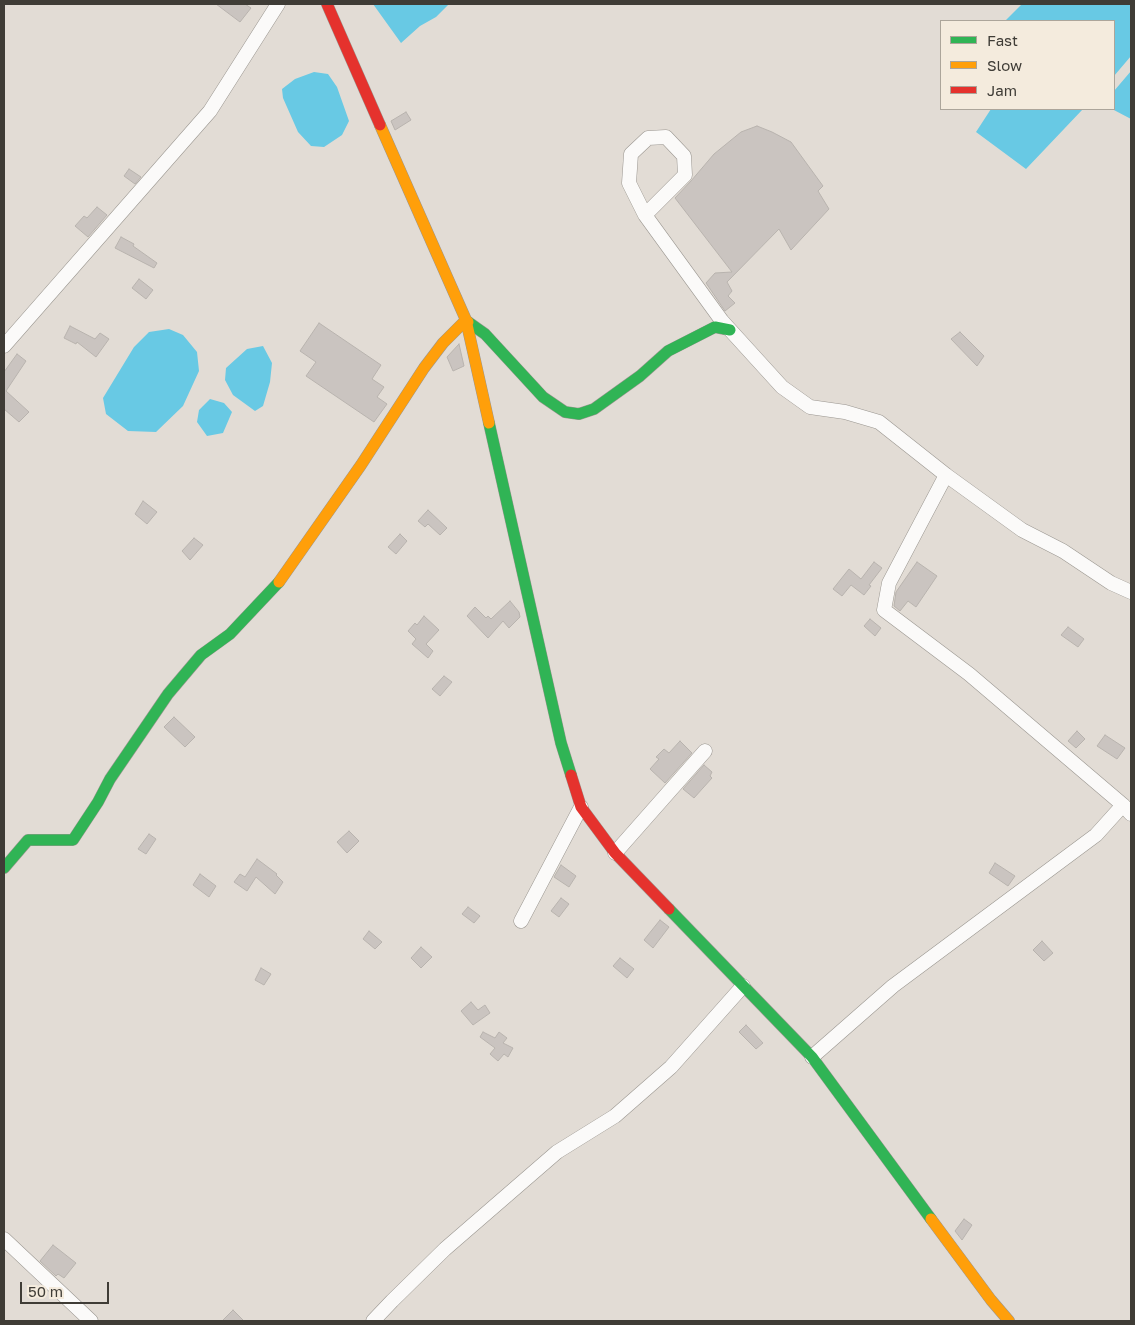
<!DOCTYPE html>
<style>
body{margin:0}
#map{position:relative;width:1135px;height:1325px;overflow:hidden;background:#e2dcd5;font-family:"Golos Text",sans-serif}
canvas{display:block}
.frame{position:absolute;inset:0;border:5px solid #3f3c36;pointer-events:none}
.legend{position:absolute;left:940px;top:20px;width:175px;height:90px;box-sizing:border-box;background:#f4ebdd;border:1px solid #aca59a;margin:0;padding:6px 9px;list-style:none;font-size:15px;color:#3f3c36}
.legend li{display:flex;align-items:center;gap:10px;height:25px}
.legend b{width:25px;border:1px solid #aca59a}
.scale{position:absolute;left:20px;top:1282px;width:89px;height:22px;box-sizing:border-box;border:2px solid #3f3c36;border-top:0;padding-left:6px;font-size:15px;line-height:18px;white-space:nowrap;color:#3f3c36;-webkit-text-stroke:4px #f4ebdd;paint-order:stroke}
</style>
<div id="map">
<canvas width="1135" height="1325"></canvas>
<div class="frame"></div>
<ul class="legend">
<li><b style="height:6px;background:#30b455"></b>Fast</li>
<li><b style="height:6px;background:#ff9f0a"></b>Slow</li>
<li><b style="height:6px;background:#e5322d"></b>Jam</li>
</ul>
<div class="scale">50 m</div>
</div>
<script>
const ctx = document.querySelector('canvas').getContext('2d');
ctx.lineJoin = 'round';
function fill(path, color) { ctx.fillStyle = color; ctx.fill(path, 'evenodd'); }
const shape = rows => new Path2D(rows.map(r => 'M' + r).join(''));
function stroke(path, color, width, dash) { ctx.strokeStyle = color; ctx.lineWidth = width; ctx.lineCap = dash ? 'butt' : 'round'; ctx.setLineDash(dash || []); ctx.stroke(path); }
const water = shape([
 [373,4,449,4,436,17,420,26,401,43],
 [1022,4,1131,4,1131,56,1114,76,1114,21,1005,21],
 [1131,71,1131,119,1112,109,1114,109,1114,91],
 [314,72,328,74,337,87,349,121,342,135,324,147,311,146,298,132,283,98,282,89,295,79],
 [991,109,1083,109,1026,169,976,132],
 [169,329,183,335,197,352,199,371,183,406,156,432,128,431,106,414,103,398,134,347,149,332],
 [263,346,272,363,270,382,263,406,255,411,233,395,225,380,226,368,247,349],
 [210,399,224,403,232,412,223,433,207,436,197,422,199,410]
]);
const building = shape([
 [216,4,245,4,251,8,240,22,216,4],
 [406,112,411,120,395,130,391,121,406,112],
 [757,126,772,132,791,142,823,186,818,191,829,209,791,250,779,229,727,282,732,291,728,296,735,303,725,311,706,283,715,273,732,272,675,198,691,181,714,154,741,132,757,126],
 [129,169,141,177,135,184,124,176,129,169],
 [97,207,107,215,88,237,75,226,84,216,87,218,97,207],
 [121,237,134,244,133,246,157,263,154,268,115,248,121,237],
 [139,279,153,290,146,299,132,288,139,279],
 [319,323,381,365,372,379,384,387,377,397,387,404,374,422,306,376,316,362,300,351,319,323],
 [70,326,95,339,100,333,109,339,96,357,77,342,76,344,64,338,70,326],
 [960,332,984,356,977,366,951,339,960,332],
 [459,344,464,366,453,371,447,357,459,344],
 [17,354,26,361,6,391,29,412,19,422,4,409,4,372,17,354],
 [143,501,157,512,147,524,135,514,143,501],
 [428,510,447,528,440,535,428,524,425,527,418,521,428,510],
 [400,534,407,541,396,554,388,547,400,534],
 [194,538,203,545,190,560,182,551,194,538],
 [874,562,882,568,869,585,871,586,864,595,851,585,842,596,833,589,849,569,861,579,874,562],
 [917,562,937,576,916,607,908,601,900,611,894,606,896,592,917,562],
 [510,601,519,612,520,617,509,628,503,621,488,638,467,616,475,607,486,618,488,616,491,619,510,601],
 [424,616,439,630,426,644,433,651,428,658,412,644,416,639,408,631,415,623,417,625,424,616],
 [870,619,881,628,875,636,864,626,870,619],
 [1068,627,1084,639,1078,647,1061,635,1068,627],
 [444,676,452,682,440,696,432,689,444,676],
 [174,717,195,737,185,747,164,727,174,717],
 [1077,731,1085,739,1076,748,1068,741,1077,731],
 [1105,735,1125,748,1117,759,1097,746,1105,735],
 [680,741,692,753,665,783,650,769,659,759,656,757,664,749,669,753,680,741],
 [704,765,712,772,710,776,712,778,694,798,683,789,704,765],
 [349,831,359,841,347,853,337,842,349,831],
 [149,834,156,839,146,854,138,849,149,834],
 [257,859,277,874,276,875,283,882,275,894,256,877,247,891,234,882,240,874,245,877,257,859],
 [995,863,1015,876,1008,886,989,873,995,863],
 [561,865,576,876,569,887,554,877,561,865],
 [200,874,216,886,209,897,193,885,200,874],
 [561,898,569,904,559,917,551,911,561,898],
 [468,907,480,916,474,923,462,914,468,907],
 [660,920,669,927,653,948,644,940,660,920],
 [369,931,382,942,375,949,363,939,369,931],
 [1042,941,1053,953,1044,961,1033,950,1042,941],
 [421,947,432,957,421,968,411,958,421,947],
 [620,958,634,969,627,978,613,966,620,958],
 [261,968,271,974,264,985,255,980,261,968],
 [471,1002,478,1010,485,1005,490,1013,473,1025,461,1011,471,1002],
 [746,1025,763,1043,756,1049,739,1032,746,1025],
 [483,1032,495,1038,499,1032,507,1038,503,1043,513,1048,508,1057,504,1054,498,1061,490,1054,495,1048,480,1037,483,1032],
 [964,1219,972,1225,962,1240,955,1231,964,1219],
 [53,1245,76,1263,64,1278,58,1274,56,1276,40,1261,53,1245],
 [233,1310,244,1321,222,1321,233,1310]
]);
const street = shape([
 [645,215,685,175,684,156,666,137,648,138,631,154,629,183,645,215,722,321,782,387,810,407,845,412,879,422,946,475,1022,530,1063,551,1111,583,1131,592],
 [4,346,210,111,278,4],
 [946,475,889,583,884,610,969,674,1123,805,1131,814],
 [615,853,705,751],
 [521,921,581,807],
 [812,1057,893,986,1096,835,1123,805],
 [4,1239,91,1321],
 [373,1321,392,1301,445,1249,557,1152,615,1116,671,1067,743,986]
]);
const fast = shape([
 [468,322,485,334,543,397,565,412,579,414,594,409,640,376,668,351,715,327,730,330],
 [489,423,561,743,571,775],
 [4,868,28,840,73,840,98,802,110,779,168,694,201,655,230,634,279,582],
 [669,909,812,1057,931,1219]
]);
const slow = shape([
 [380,125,466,320,489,423],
 [279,582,361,465,424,368,443,343,466,320,468,322],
 [931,1219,991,1300,1009,1321]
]);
const jam = shape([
 [327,4,380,125],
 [571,775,581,807,615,853,669,909]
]);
fill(water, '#68c9e4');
fill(building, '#cac4c0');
stroke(building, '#b8b3ae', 1);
stroke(street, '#9a9690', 15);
stroke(fast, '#9a9690', 12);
stroke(slow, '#9a9690', 12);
stroke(jam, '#9a9690', 12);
stroke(street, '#fbfaf9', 14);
stroke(fast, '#30b455', 11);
stroke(slow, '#ff9f0a', 11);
stroke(jam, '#e5322d', 11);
</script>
